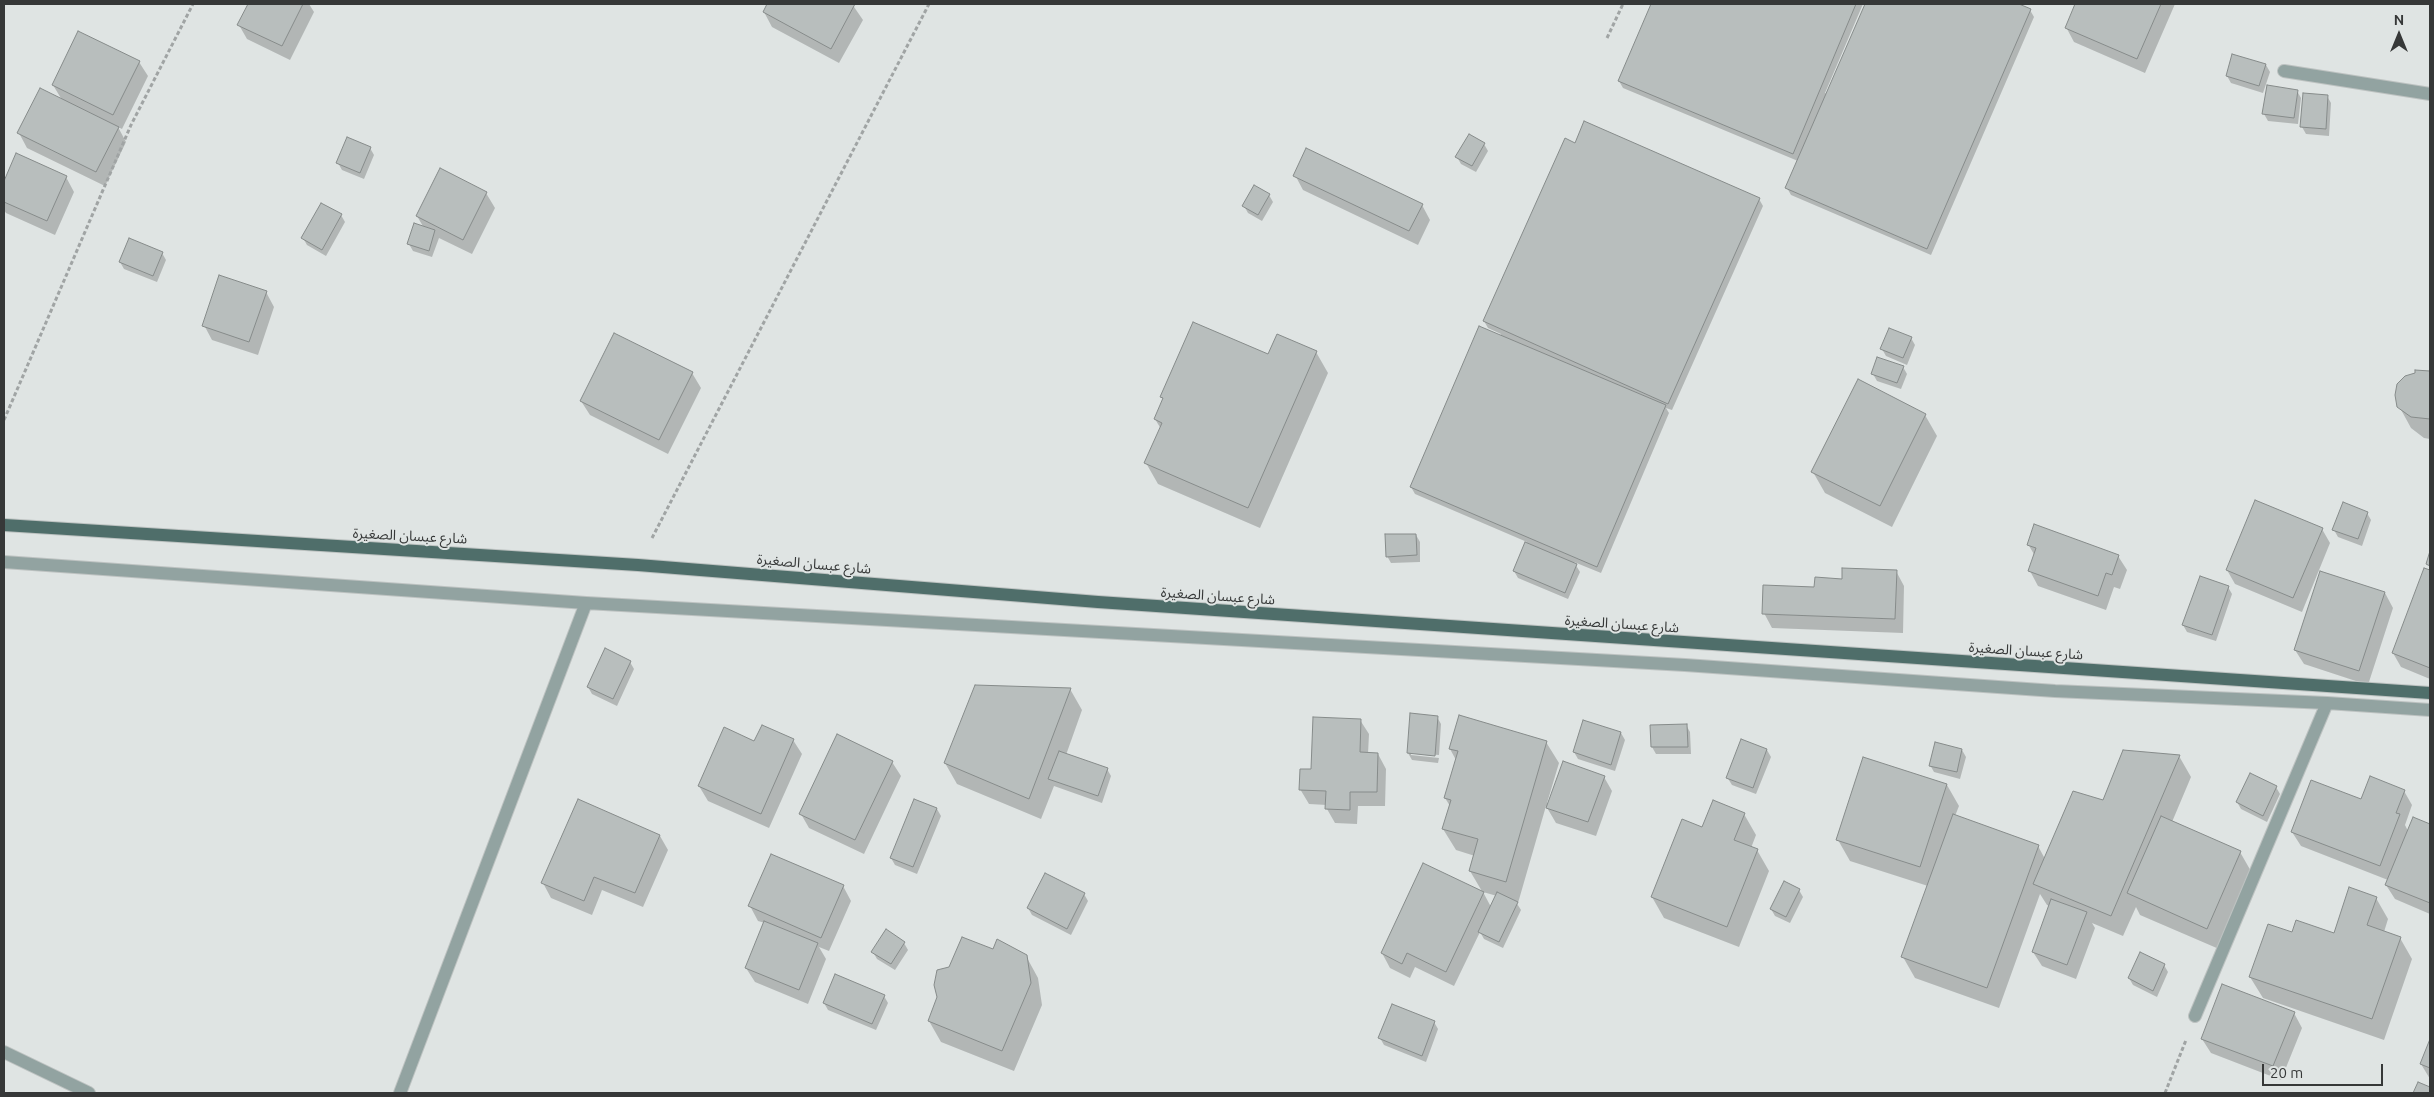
<!DOCTYPE html>
<meta charset="utf-8">
<style>
body{margin:0}
#map{position:relative;width:2434px;height:1097px;overflow:hidden;background:#dfe4e3;font-family:Ubuntu,sans-serif}
canvas{display:block}
.frame{position:absolute;inset:0;border:5px solid #363838;pointer-events:none}
.north{position:absolute;left:2374px;top:10px;width:50px;height:50px;-webkit-text-stroke:4px #dfe4e3;paint-order:stroke;rotate:0deg;font-size:14px;font-weight:700;line-height:20px;text-align:center;color:#363838}
.north::after{content:'';display:block;margin:auto;width:18px;height:22px;background:#363838;clip-path:polygon(50% 0,100% 100%,50% 72%,0 100%)}
.scale{position:absolute;left:2262px;top:1064px;width:121px;height:22px;box-sizing:border-box;border:2px solid #363838;border-top:0;padding-left:6px;font-size:15px;line-height:18px;white-space:nowrap;color:#363838;-webkit-text-stroke:4px #dfe4e3;paint-order:stroke}
</style>
<div id="map">
<canvas width="2434" height="1097"></canvas>
<div class="frame"></div>
<div class="north">N</div>
<div class="scale">20 m</div>
</div>
<script>
const ctx = document.querySelector('canvas').getContext('2d');
ctx.lineJoin = 'round';
function fill(path, color) { ctx.fillStyle = color; ctx.fill(path, 'evenodd'); }
const shape = rows => new Path2D(rows.map(r => 'M' + r).join(''));
function stroke(path, color, width, dash) { ctx.strokeStyle = color; ctx.lineWidth = width; ctx.lineCap = dash ? 'butt' : 'round'; ctx.setLineDash(dash || []); ctx.stroke(path); }
function label(font, color, halo, rows, align = 'center') {
  ctx.font = font + ' Ubuntu,"Noto Sans Arabic",sans-serif'; ctx.lineWidth = 4; ctx.setLineDash([]); ctx.textBaseline = 'middle'; ctx.strokeStyle = halo; ctx.fillStyle = color; for (const [text, x, y, turn = 0] of rows) {
    ctx.save(); ctx.translate(x, y); ctx.rotate((+turn || 0) * Math.PI / 180); ctx.textAlign = isNaN(turn) ? turn : align; if (halo) ctx.strokeText(text, 0, 0); ctx.fillText(text, 0, 0); ctx.restore();
  }
}
const shadow = shape([
 [249,4,309,4,314,12,290,60,247,39,239,25],
 [769,4,852,4,863,20,839,63,772,27,764,12],
 [1652,4,1863,4,1825,93,1827,94,1866,4,2016,4,2030,10,2034,17,1931,255,1791,195,1787,188,1798,161,1623,88,1619,81],
 [2076,4,2175,4,2145,73,2074,42,2066,27],
 [139,62,148,76,122,129,118,127,126,142,105,186,27,148,19,133,62,100,53,85],
 [2266,65,2270,72,2263,93,2231,83,2227,76],
 [2297,91,2301,98,2298,124,2268,121,2264,114],
 [2327,96,2331,103,2329,136,2306,134,2302,127],
 [1469,136,1484,144,1488,151,1476,172,1461,164,1457,157],
 [1576,144,1759,199,1763,206,1672,410,1666,408,1669,413,1601,573,1574,562,1580,572,1568,599,1518,578,1514,571,1527,542,1415,494,1411,487,1500,336,1501,334,1488,328,1484,321],
 [370,148,374,155,364,179,342,170,338,163],
 [17,155,66,177,74,192,55,235,6,213,4,210,4,184],
 [441,170,486,193,495,208,472,254,439,238,432,257,413,251,409,244,424,228,417,216],
 [1295,175,1422,205,1430,220,1418,245,1303,190],
 [1269,195,1273,202,1262,221,1248,213,1244,206],
 [341,215,345,222,326,256,307,245,303,238],
 [162,253,166,260,157,282,124,269,120,262],
 [266,292,274,307,258,355,212,340,204,325],
 [1911,338,1915,345,1907,365,1886,356,1882,349],
 [1316,352,1328,373,1260,528,1158,484,1146,463,1161,429,1155,419,1163,400,1161,396,1269,355],
 [1903,367,1907,374,1901,389,1877,381,1873,374],
 [2416,371,2430,372,2430,439,2424,438,2411,428,2399,406],
 [692,373,701,388,668,454,590,415,581,401],
 [1925,415,1937,436,1892,527,1825,493,1813,472],
 [2367,513,2371,520,2362,546,2338,537,2334,530],
 [2322,529,2330,543,2302,612,2235,584,2227,570],
 [1416,535,1420,542,1420,562,1391,563,1387,556],
 [2028,544,2118,556,2127,570,2120,589,2114,587,2106,610,2038,586,2030,571,2035,556],
 [2425,570,2430,572,2430,679,2401,667,2393,653],
 [1896,571,1904,586,1903,633,1772,628,1764,613,1815,589,1843,580],
 [2228,587,2232,594,2216,641,2187,632,2183,625],
 [2385,593,2393,608,2368,685,2304,664,2295,650],
 [630,662,634,669,617,706,592,694,588,687],
 [1070,689,1082,710,1066,755,1107,769,1111,776,1102,803,1054,786,1041,819,957,784,945,763],
 [1412,715,1437,717,1441,724,1439,755,1411,753,1411,755,1439,758,1438,763,1412,760,1408,753],
 [1460,717,1546,742,1559,763,1547,803,1604,777,1612,791,1596,836,1556,823,1546,806,1518,903,1516,902,1521,910,1503,948,1484,939,1480,932,1454,986,1415,967,1410,978,1390,968,1382,953,1483,893,1470,871,1475,856,1456,850,1443,829,1450,806,1445,798,1456,760,1450,749],
 [1483,892,1497,896,1491,907],
 [1360,720,1369,734,1368,754,1378,754,1386,769,1385,806,1358,806,1357,824,1335,823,1327,809,1327,805,1309,804,1300,789,1312,770],
 [1686,725,1690,732,1691,754,1656,754,1652,747,1651,727],
 [1621,733,1625,740,1615,771,1578,759,1574,752],
 [793,740,802,754,769,828,708,801,699,786],
 [1767,750,1771,757,1756,794,1732,785,1727,777],
 [1962,750,1966,757,1960,779,1934,772,1930,765],
 [2179,756,2191,777,2172,822,2240,852,2252,873,2219,949,2140,915,2136,907,2123,936,2092,923,2095,928,2076,979,2042,966,2033,952,2050,906,2047,905,2040,894,1999,1008,1915,978,1903,957,1928,886,1850,861,1838,840,1947,785,1959,806,1955,816,2038,846,2045,859,2104,802],
 [892,762,901,776,864,854,809,828,801,814],
 [2251,775,2276,787,2280,794,2267,822,2241,809,2237,802],
 [2404,791,2412,805,2405,825,2408,831,2414,819,2430,826,2430,914,2395,899,2386,885,2388,880,2301,846,2292,832,2362,801],
 [915,801,937,809,941,816,917,874,895,865,891,858],
 [1744,814,1756,835,1751,848,1757,850,1769,871,1739,947,1664,918,1652,897,1703,829],
 [660,836,668,850,643,907,602,890,592,915,551,898,543,883],
 [843,886,851,901,829,951,819,947,826,959,808,1004,755,982,746,968,765,923,758,921,750,906],
 [1799,890,1803,897,1790,923,1775,916,1771,909],
 [1084,894,1088,901,1071,935,1032,915,1028,908],
 [2376,898,2388,919,2384,932,2400,938,2412,959,2384,1040,2263,998,2250,977,2292,934,2334,935],
 [904,943,908,950,895,970,877,959,873,952],
 [993,951,1026,956,1038,978,1042,1005,1014,1071,941,1042,929,1021],
 [2164,965,2168,972,2157,997,2133,985,2129,978],
 [884,996,888,1003,876,1030,828,1010,824,1003],
 [2294,1013,2302,1028,2281,1080,2211,1053,2202,1039],
 [1434,1022,1438,1029,1426,1062,1384,1045,1380,1038],
 [2430,1043,2430,1079,2421,1064]
]);
const building = shape([
 [248,4,303,4,282,46,237,25,248,4],
 [767,4,855,4,831,49,763,12,767,4],
 [1651,4,1856,4,1793,154,1618,81,1651,4],
 [1865,4,2019,4,2031,9,1927,249,1785,188,1865,4],
 [2075,4,2161,4,2137,59,2065,28,2075,4],
 [78,31,140,61,113,115,52,85,78,31],
 [2232,54,2266,64,2259,86,2226,76,2232,54],
 [2267,85,2298,90,2294,118,2262,114,2267,85],
 [40,88,119,127,96,172,17,133,40,88],
 [2303,93,2328,95,2326,129,2300,127,2303,93],
 [1584,121,1760,198,1668,404,1483,321,1565,138,1575,143,1584,121],
 [1469,134,1485,143,1472,166,1455,157,1469,134],
 [347,137,371,147,360,173,336,163,347,137],
 [1306,148,1423,204,1409,231,1293,176,1306,148],
 [16,153,67,176,47,221,4,202,4,181,16,153],
 [440,168,487,192,463,240,416,216,440,168],
 [1254,185,1270,194,1258,215,1242,206,1254,185],
 [321,203,342,214,322,250,301,238,321,203],
 [414,223,435,230,429,251,407,244,414,223],
 [129,238,163,252,153,276,119,262,129,238],
 [219,275,267,291,249,342,202,326,219,275],
 [1193,322,1268,354,1277,334,1317,351,1248,508,1144,463,1162,423,1154,419,1163,398,1160,397,1193,322],
 [1479,326,1666,405,1597,567,1410,487,1479,326],
 [1889,328,1912,337,1903,358,1880,349,1889,328],
 [614,333,693,372,659,440,580,401,614,333],
 [1877,357,1904,366,1897,383,1871,374,1877,357],
 [2415,370,2430,371,2430,419,2411,417,2397,407,2395,395,2397,384,2405,376,2415,373,2415,370],
 [1858,379,1926,414,1880,506,1811,472,1858,379],
 [2255,500,2323,528,2293,598,2226,570,2255,500],
 [2343,502,2368,512,2358,539,2332,530,2343,502],
 [2034,524,2119,555,2112,575,2106,573,2098,596,2028,571,2036,548,2027,545,2034,524],
 [1385,534,1416,534,1417,555,1386,557,1385,534],
 [1525,542,1577,564,1565,593,1513,571,1525,542],
 [2430,551,2430,566,2426,564,2430,551],
 [1842,568,1897,570,1895,619,1762,614,1763,585,1814,587,1815,577,1842,579,1842,568],
 [2424,568,2430,570,2430,668,2392,653,2424,568],
 [2320,571,2385,592,2359,671,2294,650,2320,571],
 [2200,576,2229,586,2212,635,2182,625,2200,576],
 [605,648,631,661,613,699,587,687,605,648],
 [975,685,1071,688,1029,799,944,763,975,685],
 [1410,713,1438,716,1435,756,1407,753,1410,713],
 [1459,715,1547,741,1506,882,1469,871,1478,839,1442,829,1451,800,1444,798,1458,751,1449,749,1459,715],
 [1313,717,1361,719,1360,752,1378,753,1377,792,1350,792,1350,810,1325,809,1326,791,1299,790,1300,769,1311,769,1313,717],
 [1583,720,1621,732,1611,765,1573,752,1583,720],
 [1687,724,1688,747,1651,747,1650,725,1687,724],
 [762,725,794,739,761,814,698,786,724,727,754,741,762,725],
 [837,734,893,761,855,840,799,814,837,734],
 [1741,739,1767,749,1753,788,1726,778,1741,739],
 [1935,742,1962,749,1957,772,1929,766,1935,742],
 [2123,750,2180,755,2111,916,2033,884,2073,791,2103,800,2123,750],
 [1059,751,1108,768,1098,796,1048,779,1059,751],
 [1863,757,1947,784,1920,867,1836,840,1863,757],
 [1563,761,1605,776,1588,822,1546,808,1563,761],
 [2250,773,2277,786,2263,816,2236,802,2250,773],
 [2370,776,2405,790,2396,813,2400,814,2380,866,2291,832,2311,780,2361,799,2370,776],
 [578,799,660,835,635,893,594,877,584,901,541,883,578,799],
 [914,799,937,808,913,867,890,858,914,799],
 [1713,800,1745,813,1734,840,1758,849,1727,927,1651,897,1682,819,1702,827,1713,800],
 [1953,814,2039,845,1987,988,1901,957,1953,814],
 [2161,816,2241,851,2207,929,2127,893,2161,816],
 [2413,817,2430,824,2430,903,2385,885,2413,817],
 [771,854,844,885,821,938,748,906,771,854],
 [1423,863,1484,892,1446,972,1407,953,1402,964,1381,953,1423,863],
 [1045,873,1085,893,1067,929,1027,908,1045,873],
 [1784,881,1800,889,1786,917,1770,909,1784,881],
 [2349,887,2377,897,2367,925,2401,937,2372,1019,2249,977,2268,924,2292,932,2296,920,2334,933,2349,887],
 [1497,892,1518,902,1499,942,1478,932,1497,892],
 [2051,899,2087,912,2067,965,2032,952,2051,899],
 [764,921,818,943,799,990,745,968,764,921],
 [886,929,905,942,891,964,871,952,886,929],
 [962,937,993,949,997,939,1027,955,1031,983,1002,1051,928,1021,937,997,934,985,937,970,949,967,962,937],
 [2140,952,2165,964,2153,991,2128,978,2140,952],
 [835,974,885,995,872,1024,823,1003,835,974],
 [2222,984,2295,1012,2273,1066,2201,1039,2222,984],
 [1392,1004,1435,1021,1422,1056,1378,1038,1392,1004],
 [2430,1039,2430,1068,2420,1064,2430,1039],
 [2418,1082,2430,1087,2430,1093,2413,1093,2418,1082]
]);
const path = shape([
 [1607,38,1623,4],
 [4,420,131,125,193,4],
 [652,538,929,4],
 [2165,1093,2186,1040]
]);
const minor = shape([
 [2284,71,2430,94],
 [4,562,586,603,1685,665,2055,691,2327,703,2430,710],
 [2195,1016,2327,703],
 [4,1052,89,1093],
 [400,1093,586,603]
]);
const major = shape([
 [4,525,638,565,1098,602,2430,693]
]);
const streetNames = [
 ["شارع عبسان الصغيرة",410,536,3],
 ["شارع عبسان الصغيرة",814,564,5],
 ["شارع عبسان الصغيرة",1218,596,4],
 ["شارع عبسان الصغيرة",1622,624,4],
 ["شارع عبسان الصغيرة",2026,651,4]
];
fill(shadow, '#0003');
fill(building, '#b8bebd');
stroke(building, '#868b8a', 1);
stroke(minor, '#bdc2c1', 14);
stroke(major, '#bdc2c1', 14);
stroke(path, '#a0a4a4', 3, [4, 2.5]);
stroke(minor, '#92a3a1', 12);
stroke(major, '#4f6e6a', 12);
label('14px', '#363838', '#dfe4e3', streetNames);
</script>
